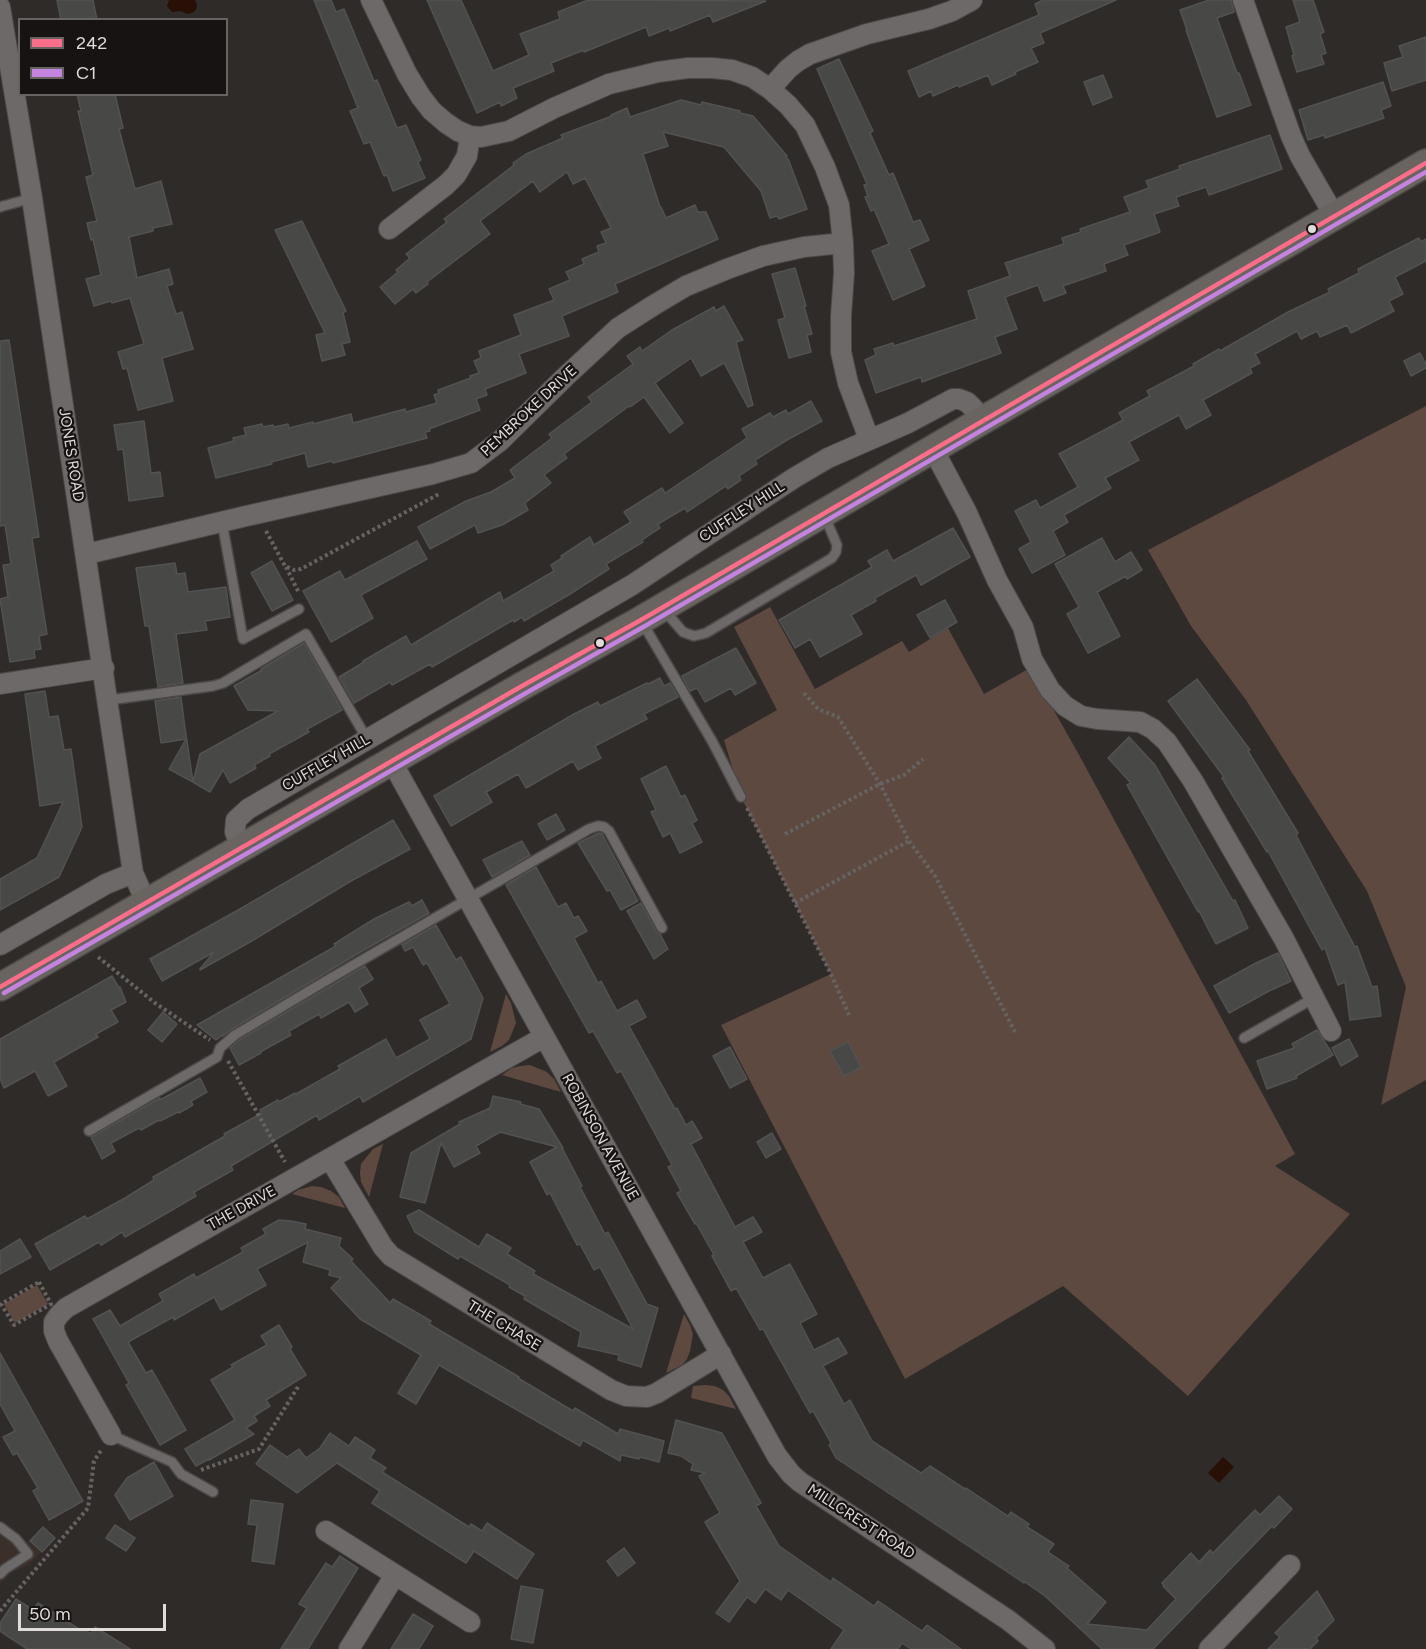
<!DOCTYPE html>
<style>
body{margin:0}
#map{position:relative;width:1426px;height:1649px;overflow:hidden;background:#2f2b29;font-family:Figtree,sans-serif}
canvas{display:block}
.legend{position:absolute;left:18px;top:18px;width:210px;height:78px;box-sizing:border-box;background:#161312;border:2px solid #676362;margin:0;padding:8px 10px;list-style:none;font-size:18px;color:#e0dcda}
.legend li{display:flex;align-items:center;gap:12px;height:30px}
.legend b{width:30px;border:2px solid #676362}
.scale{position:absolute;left:18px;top:1604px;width:148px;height:27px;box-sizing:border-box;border:3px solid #e0dcda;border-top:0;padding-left:8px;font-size:18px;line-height:21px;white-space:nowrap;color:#e0dcda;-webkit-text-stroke:4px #161312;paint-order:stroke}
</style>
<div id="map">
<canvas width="1426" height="1649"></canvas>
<ul class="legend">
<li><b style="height:8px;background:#fb6d88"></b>242</li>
<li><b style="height:8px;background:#c483df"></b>C1</li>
</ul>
<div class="scale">50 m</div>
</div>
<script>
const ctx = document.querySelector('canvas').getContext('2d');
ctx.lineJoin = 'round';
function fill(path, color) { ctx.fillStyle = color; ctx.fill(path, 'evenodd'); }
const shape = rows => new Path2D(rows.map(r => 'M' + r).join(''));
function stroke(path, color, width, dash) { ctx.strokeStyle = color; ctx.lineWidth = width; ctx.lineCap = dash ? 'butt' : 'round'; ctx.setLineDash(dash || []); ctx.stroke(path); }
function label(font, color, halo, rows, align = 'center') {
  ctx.font = font + ' Figtree,sans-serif'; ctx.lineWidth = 4.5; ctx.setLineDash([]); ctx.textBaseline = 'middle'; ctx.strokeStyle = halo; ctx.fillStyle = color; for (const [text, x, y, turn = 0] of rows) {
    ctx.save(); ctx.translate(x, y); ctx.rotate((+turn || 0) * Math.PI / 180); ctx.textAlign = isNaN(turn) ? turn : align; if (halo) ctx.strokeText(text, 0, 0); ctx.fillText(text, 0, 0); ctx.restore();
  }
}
const built = shape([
 [0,1521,41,1552,28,1566,10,1573,0,1585]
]);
const green = shape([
 [1426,406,1426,1080,1381,1105,1406,987,1367,891,1246,700,1191,626,1148,550],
 [770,607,815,689,902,641,909,652,948,628,984,694,1030,668,1078,753,1295,1154,1275,1166,1350,1214,1188,1396,1063,1286,905,1379,721,1025,831,974,741,797,724,740,777,710,734,627],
 [506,994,511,1003,516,1023,509,1040,502,1046,490,1052],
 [530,1065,547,1072,554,1079,561,1092,502,1075,512,1068,520,1066],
 [383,1144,369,1197,361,1182,360,1173,361,1164,373,1149],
 [312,1186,321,1187,331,1191,339,1197,345,1208,292,1194,298,1190],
 [37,1285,48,1304,15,1323,4,1304],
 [684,1314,690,1325,693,1334,690,1351,687,1359,682,1365,666,1373],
 [705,1385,715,1386,723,1390,729,1396,736,1409,691,1398,693,1386]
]);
const water = shape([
 [169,0,195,0,197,5,196,10,192,13,188,14,180,11,172,12,167,6],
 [1223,1457,1234,1467,1219,1483,1208,1473]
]);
const building = shape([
 [57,0,93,0,97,20,61,20,57,0],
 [314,0,331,0,336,12,344,9,374,81,377,80,397,128,406,125,421,160,418,162,425,178,393,191,387,175,384,176,370,142,364,144,350,111,358,108,314,0],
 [427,0,461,0,493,71,529,55,520,34,560,19,558,12,588,0,766,1,713,22,710,15,670,31,669,28,649,36,646,27,584,52,584,50,551,63,554,71,513,88,517,98,501,106,500,102,477,113,427,0],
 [1043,0,1116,0,1040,33,1044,43,1031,48,1038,62,1015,72,1016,74,992,85,988,75,959,87,958,85,933,96,931,91,919,97,908,71,1039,15,1035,4,1043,0],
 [1209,0,1231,0,1234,12,1217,18,1237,73,1239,73,1251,105,1217,117,1186,30,1187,30,1180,10,1209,0],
 [1293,0,1313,0,1324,32,1320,34,1326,53,1321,55,1324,64,1297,72,1292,56,1294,55,1286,27,1300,22,1293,0],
 [1426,37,1426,80,1392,91,1384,63,1403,57,1399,46,1426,37],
 [839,59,873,131,870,133,889,175,893,173,913,222,920,220,929,240,909,249,925,286,893,300,872,251,889,244,874,209,871,211,865,197,868,196,864,185,867,184,817,69,839,59],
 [1103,75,1112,97,1093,105,1084,82,1103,75],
 [1383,82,1391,106,1381,110,1384,118,1325,138,1324,135,1308,140,1299,110,1383,82],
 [77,94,115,94,123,128,119,129,135,189,161,181,172,224,153,228,153,231,129,237,137,278,169,269,173,284,167,286,176,314,182,312,193,349,162,358,173,401,138,410,127,368,123,369,118,352,144,344,130,298,112,303,111,301,94,306,86,279,101,275,93,239,91,240,87,223,97,221,86,177,93,175,78,111,81,111,77,94],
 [681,100,701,105,702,102,740,111,740,113,753,116,787,156,786,157,789,161,807,209,779,219,777,216,770,218,761,191,724,147,663,132,668,146,643,154,660,207,661,207,666,218,695,205,698,212,706,212,718,239,615,284,618,292,562,316,569,336,519,354,526,373,485,389,487,395,476,399,480,410,429,429,430,431,425,432,427,438,333,463,332,461,308,467,305,453,271,462,272,464,216,478,208,448,234,441,233,438,246,435,244,428,262,424,263,427,273,425,274,427,288,424,289,428,313,422,313,424,351,414,353,423,405,409,406,412,437,403,434,395,439,393,438,390,471,378,470,376,479,373,474,361,481,358,479,351,521,335,514,315,554,300,549,289,570,280,566,272,584,264,582,259,599,252,597,246,606,243,601,232,611,228,585,178,573,184,567,172,540,192,533,181,480,221,490,234,427,282,428,284,416,293,413,289,395,304,380,287,398,272,396,270,410,258,406,254,447,222,444,219,514,165,513,163,526,154,563,138,561,135,612,116,611,115,627,108,630,117,681,100],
 [1270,135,1282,169,1209,195,1206,187,1176,197,1179,206,1154,214,1160,232,1124,245,1128,255,1104,264,1106,271,1063,286,1066,293,1044,301,1038,285,1005,297,1017,329,995,337,1001,353,922,382,921,377,876,393,865,360,876,355,874,349,893,343,894,346,977,319,968,291,1010,276,1005,263,1064,244,1062,238,1081,232,1080,229,1130,212,1124,197,1149,188,1146,181,1180,169,1179,166,1270,135],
 [302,221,346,311,343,313,350,342,342,344,345,355,322,361,316,335,325,333,275,230,302,221],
 [1419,238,1421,242,1426,239,1426,261,1395,277,1403,294,1389,301,1394,311,1351,333,1347,325,1320,337,1317,331,1301,339,1297,331,1255,354,1260,363,1250,368,1252,373,1203,400,1211,415,1186,429,1179,415,1129,442,1139,460,1105,478,1111,488,1064,515,1068,522,1053,531,1065,555,1032,573,1019,549,1031,542,1015,511,1036,500,1040,508,1078,487,1059,454,1123,420,1119,413,1150,396,1147,391,1194,366,1193,364,1219,349,1220,351,1288,312,1330,292,1328,289,1359,273,1358,269,1419,238],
 [795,268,806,306,804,306,812,334,807,335,811,352,789,358,778,320,785,318,772,274,795,268],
 [724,306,743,340,736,342,753,405,748,407,724,363,701,376,691,358,655,383,683,423,670,433,644,397,630,407,629,406,564,454,567,458,544,475,551,483,525,503,528,510,502,525,478,533,475,525,430,549,418,527,466,501,491,492,515,478,510,470,552,438,549,434,592,402,588,397,633,364,627,356,640,347,642,351,672,330,714,307,716,311,724,306],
 [9,340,39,537,32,538,47,634,39,636,41,649,34,650,35,658,10,662,0,599,8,597,3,565,11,564,5,525,0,526,0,341,9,340],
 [1420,353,1426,364,1426,368,1411,376,1404,361,1420,353],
 [811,401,822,421,787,440,755,460,757,464,739,476,741,480,728,489,726,486,687,512,685,508,658,524,660,528,642,540,643,542,606,564,609,569,570,594,524,621,522,617,514,622,513,620,432,667,430,664,392,685,390,682,354,703,339,677,364,662,363,661,406,636,411,645,500,592,503,601,554,571,551,565,562,558,561,556,590,537,594,545,631,522,624,512,662,488,665,493,747,438,742,429,770,413,773,417,786,410,788,414,811,401],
 [144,421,151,473,160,472,163,496,129,501,123,449,118,450,114,425,144,421],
 [953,528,970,557,921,585,916,575,875,598,876,601,851,615,862,634,820,657,810,639,795,648,779,620,872,567,868,561,887,550,893,561,953,528],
 [1102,538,1115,562,1131,552,1142,570,1127,579,1126,576,1097,592,1120,636,1088,653,1067,614,1079,607,1055,564,1102,538],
 [417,541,427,559,361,595,373,618,331,642,303,591,340,571,345,580,417,541],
 [272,561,293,600,272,611,251,573,272,561],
 [175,563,177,574,185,573,188,592,226,587,230,617,205,621,207,630,176,634,183,683,158,687,149,626,145,626,136,568,175,563],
 [945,600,957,622,930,638,917,615,945,600],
 [304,643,342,710,307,729,309,732,269,754,270,756,254,765,256,768,230,783,223,770,210,792,193,782,200,754,278,711,248,710,234,686,262,670,261,669,304,643],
 [736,648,756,683,735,695,731,688,705,702,697,688,690,691,682,676,736,648],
 [660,678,664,686,670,683,678,697,644,714,647,719,595,746,601,758,578,770,573,761,526,788,518,774,486,792,492,802,451,826,434,796,574,714,598,702,600,706,647,683,648,684,660,678],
 [1197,679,1250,750,1248,751,1298,833,1296,835,1355,947,1357,946,1372,987,1377,986,1381,1016,1350,1020,1345,982,1338,985,1325,948,1322,950,1268,851,1267,852,1222,778,1224,777,1168,701,1197,679],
 [45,691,49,717,58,716,64,750,71,749,82,827,59,877,0,910,0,879,37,858,63,802,40,806,25,694,45,691],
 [181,697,184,721,193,782,169,769,186,739,161,743,155,701,181,697],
 [1129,737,1155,765,1233,901,1235,900,1248,928,1216,944,1199,911,1198,912,1127,785,1131,783,1108,758,1129,737],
 [666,766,681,797,685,795,697,820,692,823,702,842,680,853,670,833,663,837,651,812,656,810,641,779,666,766],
 [556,814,565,830,547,840,538,824,556,814],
 [393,820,410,849,351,881,250,942,200,970,200,969,214,952,162,981,150,959,240,909,393,820],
 [599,833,602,834,638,901,621,910,610,890,607,891,578,843,599,833],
 [522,841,530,855,492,877,483,860,522,841],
 [536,867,558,907,566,903,574,918,578,916,587,931,574,938,598,983,601,981,617,1011,637,1000,646,1017,629,1026,675,1109,677,1108,686,1125,692,1121,702,1138,691,1144,735,1227,753,1217,762,1232,743,1242,763,1278,790,1264,817,1314,800,1323,814,1350,838,1338,847,1353,823,1366,844,1404,850,1400,872,1441,921,1473,930,1466,965,1489,966,1488,1008,1516,1011,1512,1029,1524,1027,1527,1054,1544,1048,1552,1069,1566,1067,1568,1106,1602,1087,1624,1147,1630,1176,1599,1163,1586,1164,1585,1162,1583,1191,1553,1199,1562,1210,1550,1213,1553,1255,1510,1260,1515,1279,1496,1292,1509,1274,1528,1272,1526,1153,1649,1102,1649,1045,1596,1025,1582,1024,1583,836,1458,829,1445,831,1443,813,1411,810,1413,763,1329,760,1330,736,1288,731,1291,712,1256,714,1255,696,1223,695,1224,677,1193,681,1191,668,1167,672,1165,621,1071,617,1073,593,1031,589,1033,506,885,536,867],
 [422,900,429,913,357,954,232,1029,223,1036,223,1035,216,1040,197,1025,336,946,334,944,374,919,409,902,412,906,422,900],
 [641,903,656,931,660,934,668,949,654,959,627,911,641,903],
 [436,925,456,960,461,957,483,998,471,1039,363,1102,360,1096,319,1120,317,1115,231,1166,233,1170,194,1192,196,1196,160,1217,125,1237,122,1232,101,1245,99,1242,50,1270,35,1244,85,1216,87,1219,125,1198,154,1180,153,1177,225,1136,224,1134,262,1113,260,1110,278,1100,279,1102,295,1093,296,1094,340,1069,338,1066,386,1039,396,1058,430,1039,420,1020,450,1004,427,963,423,965,413,947,405,951,402,945,436,925],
 [1278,953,1291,981,1269,991,1229,1013,1214,986,1256,963,1278,953],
 [365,966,373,979,359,988,368,1004,355,1012,349,1002,321,1018,319,1014,289,1031,291,1035,260,1052,261,1053,239,1065,230,1048,239,1040,365,966],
 [112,976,119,988,120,987,126,1002,111,1010,118,1022,96,1034,98,1037,54,1062,67,1086,48,1096,35,1071,4,1088,0,1079,0,1039,112,976],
 [163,1012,177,1024,162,1042,148,1030,163,1012],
 [1317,1030,1333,1055,1296,1076,1297,1078,1267,1089,1257,1061,1294,1048,1292,1044,1317,1030],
 [1349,1039,1358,1056,1341,1066,1332,1048,1349,1039],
 [848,1042,861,1067,844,1076,830,1051,848,1042],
 [730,1047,747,1079,730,1088,713,1056,730,1047],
 [200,1078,207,1092,191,1101,193,1105,179,1113,178,1112,160,1121,159,1120,141,1130,139,1128,111,1143,115,1151,102,1159,91,1137,160,1098,160,1100,200,1078],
 [493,1096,521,1102,520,1104,539,1109,563,1148,562,1148,582,1186,580,1187,605,1234,608,1232,647,1304,658,1308,641,1367,618,1360,619,1355,578,1346,581,1332,524,1299,525,1296,509,1287,510,1285,460,1256,458,1259,415,1232,407,1216,419,1210,479,1247,487,1234,511,1248,507,1254,535,1271,533,1274,633,1329,600,1267,594,1270,580,1244,577,1245,550,1193,547,1195,530,1162,557,1147,500,1132,476,1146,480,1153,454,1167,441,1143,425,1203,400,1197,411,1153,460,1124,459,1122,490,1108,493,1096],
 [772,1133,781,1149,766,1158,757,1142,772,1133],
 [279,1220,291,1221,306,1224,305,1229,341,1238,339,1246,353,1259,351,1261,390,1303,393,1299,431,1321,429,1324,519,1377,518,1378,573,1411,575,1408,618,1434,620,1429,664,1441,659,1462,640,1457,639,1459,621,1455,620,1461,583,1440,580,1446,439,1365,416,1404,398,1393,421,1355,360,1319,331,1288,341,1278,329,1275,330,1270,303,1262,308,1242,257,1269,266,1285,221,1310,214,1297,174,1320,173,1317,128,1342,146,1373,152,1370,186,1430,160,1445,126,1385,129,1383,93,1319,110,1310,120,1326,163,1301,159,1294,194,1274,196,1278,243,1252,241,1248,266,1234,263,1229,279,1220],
 [20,1239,31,1257,0,1274,0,1251,20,1239],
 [279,1325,292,1347,290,1349,306,1375,266,1400,270,1406,254,1416,257,1421,246,1428,254,1434,209,1460,209,1459,196,1466,185,1449,235,1420,211,1380,233,1367,231,1365,267,1345,261,1336,279,1325],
 [0,1353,83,1501,49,1520,33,1491,38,1488,17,1453,13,1455,3,1437,15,1431,0,1404,0,1353],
 [676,1420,722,1433,761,1503,756,1506,779,1546,831,1582,833,1578,874,1606,878,1601,922,1631,927,1625,961,1649,911,1649,902,1643,898,1649,831,1649,844,1630,788,1590,781,1600,765,1589,755,1603,747,1597,729,1622,716,1613,740,1581,705,1522,720,1513,699,1476,705,1473,691,1470,693,1464,681,1456,668,1453,676,1420],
 [330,1433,349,1446,355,1437,375,1450,370,1458,386,1468,382,1472,469,1527,471,1524,482,1531,487,1523,534,1554,517,1579,474,1551,466,1563,372,1503,380,1491,337,1463,297,1493,256,1464,270,1445,287,1457,299,1449,306,1458,320,1448,330,1433],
 [154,1462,173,1496,130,1520,115,1495,127,1478,154,1462],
 [251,1500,283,1504,274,1564,252,1561,257,1525,248,1524,251,1500],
 [115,1525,135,1538,126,1551,106,1538,115,1525],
 [43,1527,55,1538,42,1552,30,1541,43,1527],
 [624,1548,635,1563,618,1576,607,1561,624,1548],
 [340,1556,358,1568,308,1649,281,1649,307,1608,299,1604,326,1563,332,1567,340,1556],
 [521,1586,543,1590,533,1643,511,1639,521,1586],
 [1317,1591,1334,1620,1316,1638,1318,1641,1310,1649,1268,1649,1280,1637,1275,1633,1317,1591],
 [16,1599,33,1610,38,1603,82,1631,84,1629,91,1634,95,1627,130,1649,27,1649,0,1631,0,1623,16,1599],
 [413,1614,433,1626,419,1649,391,1649,413,1614]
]);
const path = shape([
 [266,531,285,566,294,570,301,569,439,494],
 [286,567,299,593],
 [804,693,818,709,838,717,880,784,909,841,935,876,1015,1032],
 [747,808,831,974,849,1015],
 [785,834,880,784,904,775,923,759],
 [795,903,909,841],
 [98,957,155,1003,210,1040],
 [228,1061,285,1162],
 [39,1282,51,1304,14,1325,1,1304,39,1282],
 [201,1470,259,1449,298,1387],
 [0,1611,88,1508,94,1461,102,1449]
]);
const lane = shape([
 [0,207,32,198],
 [222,522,243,639,299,609],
 [664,610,683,632,694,636,706,633,832,558,836,552,837,545,824,515],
 [642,622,712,741,741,797],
 [109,700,213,686,223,683,306,634,367,739],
 [1244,1038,1314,998],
 [89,1131,217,1057,220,1048,235,1035,324,982,589,829,598,826,604,827,609,831,662,928],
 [111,1435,172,1462,181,1474,213,1492],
 [0,1527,16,1539,28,1554,5,1569,0,1574]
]);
const street = shape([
 [371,0,407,74,421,97,432,111,446,123,458,131,470,136,481,137,509,131,554,108,609,84,658,72,688,68,712,68,732,70,752,77,770,89,788,105,805,125,825,167,839,205,843,243,844,273,841,316,841,352,848,383,869,439],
 [1243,0,1291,136,1300,156,1334,215],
 [0,7,32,198,133,873,146,902],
 [770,89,788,69,798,61,810,54,867,34,929,19,952,11,972,0],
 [389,229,446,185,456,175,467,156,470,136],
 [933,449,967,513,997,580,1023,627,1032,659,1050,690,1065,706,1081,716,1097,719,1140,722,1153,729,1167,742,1193,781,1284,939,1331,1031],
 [87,554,242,517,433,474,471,463,500,441,565,377,618,328,654,305,686,286,727,269,763,256,804,247,843,243],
 [0,684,104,668],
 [392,762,777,1456,791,1474,800,1482,1008,1620,1045,1649],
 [242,848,235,832,236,820,248,809,632,585,794,478,828,458,908,423,953,399,959,399,967,402,974,409,982,421],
 [0,945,106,884,133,873],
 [330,1159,383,1247,391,1256,611,1390,626,1396,647,1397,657,1393,721,1354],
 [111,1435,58,1341,54,1331,54,1322,59,1315,66,1308,544,1037],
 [326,1531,470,1622],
 [349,1649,395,1575],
 [1209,1649,1290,1565]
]);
const secondary = shape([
 [0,987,522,686,641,620,933,449,1426,163]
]);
const bus1 = shape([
 [0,987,522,686,641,620,1426,163]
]);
const bus2 = shape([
 [4,993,526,693,645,626,1426,172]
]);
const markers = [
 [1312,229,5,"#e0dcda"],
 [600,643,5,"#e0dcda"]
];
const streetNames = [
 ["PEMBROKE DRIVE",529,411,-43],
 ["JONES ROAD",71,455,81],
 ["CUFFLEY HILL",742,512,-33],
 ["CUFFLEY HILL",326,763,-30],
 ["ROBINSON AVENUE",600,1137,61],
 ["THE DRIVE",242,1208,-29],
 ["THE CHASE",504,1326,31],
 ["MILLCREST ROAD",861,1522,33]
];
fill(built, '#3b2f2a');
fill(green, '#5e4940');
fill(water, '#291006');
fill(building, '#484846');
stroke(building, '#535252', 1.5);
stroke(lane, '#4b4847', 12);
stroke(street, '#4b4847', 22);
stroke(secondary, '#4b4847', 30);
stroke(path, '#666362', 4, [3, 3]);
stroke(lane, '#6c6968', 9);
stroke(street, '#6c6968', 20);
stroke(secondary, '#6a6461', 27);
stroke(bus1, '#fb6d88', 4.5);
stroke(bus2, '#c483df', 4.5);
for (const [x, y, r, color] of markers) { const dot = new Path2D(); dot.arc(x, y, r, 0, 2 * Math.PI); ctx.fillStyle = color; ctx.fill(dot); stroke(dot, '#161312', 2); }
label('15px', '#e0dcda', '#161312', streetNames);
</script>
